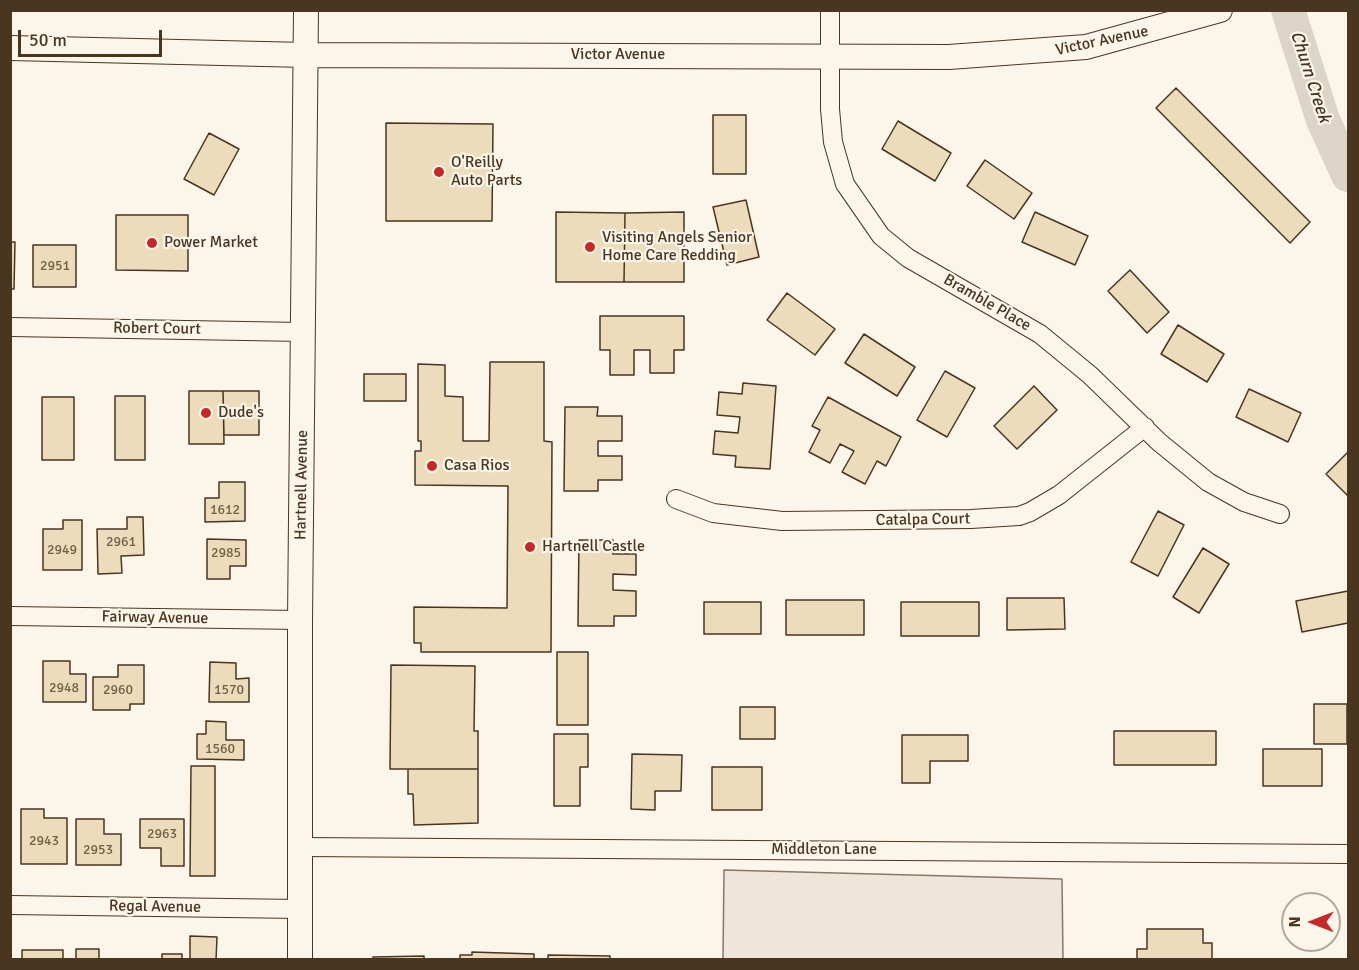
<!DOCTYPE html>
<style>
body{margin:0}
#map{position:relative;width:1359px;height:970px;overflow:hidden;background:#fbf6e9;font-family:Signika,sans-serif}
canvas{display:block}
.frame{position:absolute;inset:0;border:12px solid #4a3520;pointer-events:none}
.north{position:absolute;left:1281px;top:892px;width:60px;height:60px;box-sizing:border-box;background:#fbf6e9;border:2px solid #b4a999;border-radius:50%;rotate:270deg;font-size:16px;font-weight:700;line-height:24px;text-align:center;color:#4a3520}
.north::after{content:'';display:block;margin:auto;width:21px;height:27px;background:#c62828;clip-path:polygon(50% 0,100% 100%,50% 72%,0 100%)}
.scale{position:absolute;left:18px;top:30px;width:144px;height:27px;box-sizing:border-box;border:3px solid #4a3520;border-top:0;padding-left:8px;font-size:18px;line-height:21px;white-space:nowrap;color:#4a3520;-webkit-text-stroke:4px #fbf6e9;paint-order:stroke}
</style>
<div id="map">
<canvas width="1359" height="970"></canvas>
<div class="frame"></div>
<div class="north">N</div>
<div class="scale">50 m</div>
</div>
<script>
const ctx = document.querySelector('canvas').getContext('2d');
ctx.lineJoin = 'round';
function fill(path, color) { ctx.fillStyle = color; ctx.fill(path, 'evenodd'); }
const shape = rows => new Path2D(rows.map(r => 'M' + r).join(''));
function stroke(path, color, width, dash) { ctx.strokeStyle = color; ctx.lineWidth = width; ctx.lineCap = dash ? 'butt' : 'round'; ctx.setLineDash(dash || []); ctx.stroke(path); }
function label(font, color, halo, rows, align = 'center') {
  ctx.font = font + ' Signika,sans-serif'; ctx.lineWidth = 4.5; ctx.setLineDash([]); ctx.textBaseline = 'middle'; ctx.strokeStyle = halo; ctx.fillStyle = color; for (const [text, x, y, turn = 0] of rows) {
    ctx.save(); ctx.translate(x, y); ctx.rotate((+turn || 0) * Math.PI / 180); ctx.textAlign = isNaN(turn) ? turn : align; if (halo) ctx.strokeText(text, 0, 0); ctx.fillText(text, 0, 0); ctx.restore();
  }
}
const green = shape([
 [724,870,1062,879,1063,959,723,959,724,870]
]);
const river = shape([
 [1288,10,1323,120,1348,175]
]);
const building = shape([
 [1176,88,1310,222,1290,243,1156,108,1176,88],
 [713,115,746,115,746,174,713,174,713,115],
 [898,121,951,153,935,181,882,149,898,121],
 [386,123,493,124,492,221,386,221,386,123],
 [209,133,239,149,214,195,184,179,209,133],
 [985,160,1032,193,1014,219,967,186,985,160],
 [746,200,759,257,727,265,713,207,746,200],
 [556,212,625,213,624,282,556,282,556,212],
 [684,212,684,282,624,282,625,213,684,212],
 [1035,212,1088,236,1075,265,1022,242,1035,212],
 [116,215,188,215,188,271,116,270,116,215],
 [10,242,15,242,14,289,10,289,10,242],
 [33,245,76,245,76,287,33,287,33,245],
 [1130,270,1169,312,1147,333,1108,291,1130,270],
 [787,293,835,329,815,355,767,320,787,293],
 [600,316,684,316,684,350,674,350,674,373,650,373,650,350,634,350,634,375,610,375,610,350,600,350,600,316],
 [1178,325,1224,354,1207,382,1161,354,1178,325],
 [864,334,915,367,897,396,845,363,864,334],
 [490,362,544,362,544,441,552,442,551,652,421,652,421,643,414,643,414,607,507,608,508,486,415,485,415,451,421,451,421,441,418,441,418,364,445,365,445,396,463,397,463,441,489,441,490,362],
 [945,371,975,388,947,437,917,420,945,371],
 [364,374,406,374,406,401,364,401,364,374],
 [743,383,776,386,770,469,735,467,736,456,713,454,715,431,738,433,740,417,717,415,719,392,742,394,743,383],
 [1034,386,1057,410,1017,449,994,426,1034,386],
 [1249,389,1301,413,1288,442,1236,417,1249,389],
 [189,391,223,391,224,444,189,444,189,391],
 [223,391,259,391,259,435,224,435,223,391],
 [115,396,145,396,145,460,115,460,115,396],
 [42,397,74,397,74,460,42,460,42,397],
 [828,397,901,437,886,466,877,461,865,484,842,472,854,451,840,444,830,463,809,452,820,430,812,426,828,397],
 [565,407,598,407,597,416,622,416,622,441,598,441,598,456,622,456,622,480,598,480,598,491,564,491,565,407],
 [1348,452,1348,496,1326,474,1348,452],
 [219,482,245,482,245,521,205,522,205,498,219,498,219,482],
 [1158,511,1184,525,1158,576,1131,562,1158,511],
 [127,517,143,517,144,555,121,556,122,573,98,574,97,529,127,529,127,517],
 [63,520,82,520,82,570,43,570,43,529,63,529,63,520],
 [207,539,246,540,246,566,230,566,230,579,207,579,207,539],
 [579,540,613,540,613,554,636,554,636,575,613,574,613,590,636,591,636,616,614,616,614,626,578,626,579,540],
 [1203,548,1229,564,1199,613,1173,597,1203,548],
 [1348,591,1348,623,1302,632,1296,601,1348,591],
 [1007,598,1064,598,1065,629,1007,630,1007,598],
 [786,600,864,600,864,635,786,635,786,600],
 [704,602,761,602,761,634,704,634,704,602],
 [901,602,979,602,979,636,901,636,901,602],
 [557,652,588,652,588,725,557,725,557,652],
 [43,661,70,661,70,674,86,674,86,702,43,702,43,661],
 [210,662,236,663,236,679,249,678,249,702,209,702,210,662],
 [118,665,144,665,144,704,130,704,130,710,93,710,93,677,118,677,118,665],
 [391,665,475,666,474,731,478,731,478,769,390,769,391,665],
 [1314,704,1347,704,1347,744,1314,744,1314,704],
 [740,707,775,707,775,739,740,739,740,707],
 [206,721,226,722,226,740,244,740,244,760,197,759,197,734,206,734,206,721],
 [1114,731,1216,731,1216,765,1114,765,1114,731],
 [554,734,588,734,588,767,580,767,580,806,554,806,554,734],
 [902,735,968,735,968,761,930,761,930,783,902,783,902,735],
 [1263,749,1322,749,1322,786,1263,786,1263,749],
 [632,754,682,755,681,791,655,791,655,810,631,809,632,754],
 [191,766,215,766,215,876,190,876,191,766],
 [712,767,762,767,762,810,712,810,712,767],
 [408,769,478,769,478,823,414,825,413,794,408,794,408,769],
 [21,809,44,809,44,818,67,818,67,864,21,864,21,809],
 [76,819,104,819,104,834,121,834,121,865,76,865,76,819],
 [140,819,184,819,184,866,161,866,161,848,140,848,140,819],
 [1147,929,1203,929,1203,943,1212,943,1212,960,1137,960,1137,949,1147,949,1147,929],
 [190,936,217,937,216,960,190,960,190,936],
 [76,949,99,949,99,960,76,960,76,949],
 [22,950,63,950,63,960,22,960,22,950],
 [472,952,534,954,534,960,460,960,460,955,472,955,472,952],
 [162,954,182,954,182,960,162,960,162,954],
 [548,955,610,956,610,960,548,960,548,955],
 [424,956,424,960,373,960,373,957,424,956]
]);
const minor = shape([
 [830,10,830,109,833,142,845,184,881,236,908,258,1040,334,1090,375,1159,442,1208,482,1244,502,1280,514],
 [10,327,303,332],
 [676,499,713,513,782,521,971,519,1019,516,1030,512,1059,495,1145,427],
 [10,616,300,620],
 [300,847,1348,854],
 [10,905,300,909]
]);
const secondary = shape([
 [10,48,306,55,949,57,1086,47,1220,10],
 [300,960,300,620,306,10]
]);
const markers = [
 [439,172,6,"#c62828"],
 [152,243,6,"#c62828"],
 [590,247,6,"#c62828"],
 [206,413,6,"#c62828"],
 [432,466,6,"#c62828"],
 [530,547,6,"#c62828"]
];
const numberNames = [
 ["2951",55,266],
 ["1612",225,510],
 ["2961",121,542],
 ["2949",62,550],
 ["2985",226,553],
 ["2948",64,688],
 ["2960",118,690],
 ["1570",229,690],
 ["1560",220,749],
 ["2963",162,834],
 ["2943",44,841],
 ["2953",98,850]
];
const streetNames = [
 ["Victor Avenue",1102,41,-12],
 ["Victor Avenue",618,55],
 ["Bramble Place",987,303,30],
 ["Robert Court",157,329,1],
 ["Hartnell Avenue",302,485,-89],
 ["Catalpa Court",923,520,-1],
 ["Fairway Avenue",155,618,1],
 ["Middleton Lane",824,850],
 ["Regal Avenue",155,907,1]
];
const poiNames = [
 ["O'Reilly",451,163],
 ["Auto Parts",451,181],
 ["Visiting Angels Senior",602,238],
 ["Home Care Redding",602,256],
 ["Power Market",164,243],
 ["Dude's",218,413],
 ["Casa Rios",444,466],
 ["Hartnell Castle",542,547]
];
const waterNames = [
 ["Churn Creek",1310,77,72]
];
fill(green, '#ede6d9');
stroke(green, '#887966', 1.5);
stroke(river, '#dcd4c6', 34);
fill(building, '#ecdcbc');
stroke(building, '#4a3520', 1.5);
stroke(minor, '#4a3520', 20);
stroke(secondary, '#4a3520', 26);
stroke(minor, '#fbf6e9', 18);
stroke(secondary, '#fbf6e9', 24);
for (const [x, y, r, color] of markers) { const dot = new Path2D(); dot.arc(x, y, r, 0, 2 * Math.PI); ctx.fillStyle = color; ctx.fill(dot); stroke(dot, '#fbf6e9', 2); }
label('14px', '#725f47', null, numberNames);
label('16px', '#4a3520', '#fbf6e9', streetNames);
label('16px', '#4a3520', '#fbf6e9', poiNames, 'left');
label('italic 18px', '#4a3520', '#fbf6e9', waterNames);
</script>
